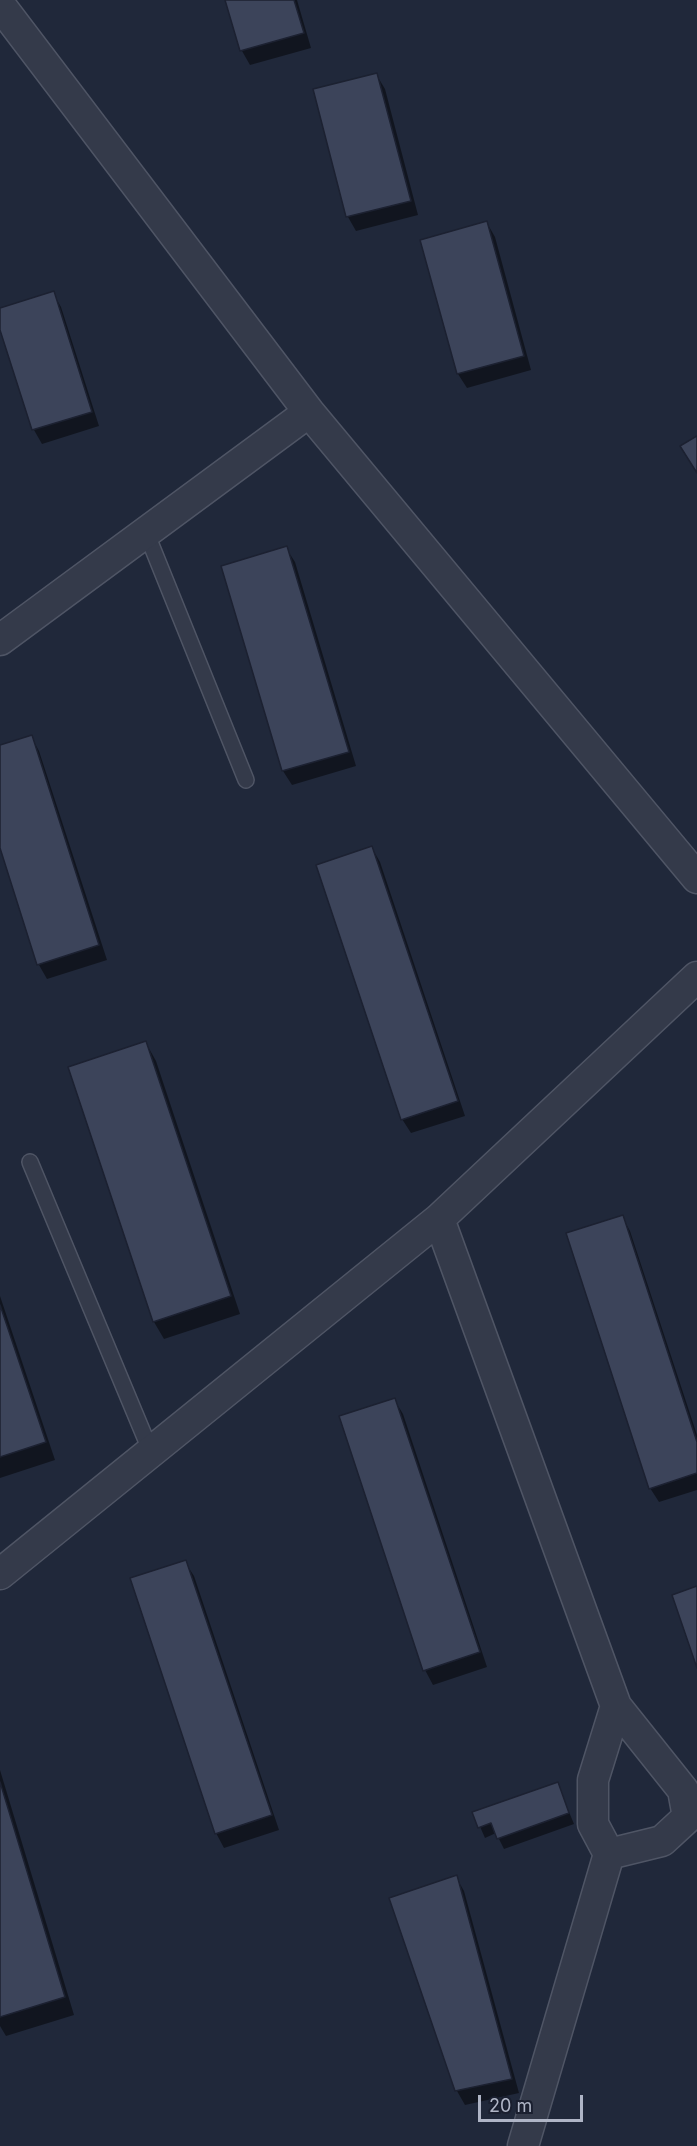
<!DOCTYPE html>
<style>
body{margin:0}
#map{position:relative;width:697px;height:2146px;overflow:hidden;background:#20283a;font-family:Inter,sans-serif}
canvas{display:block}
.scale{position:absolute;left:478px;top:2095px;width:105px;height:27px;box-sizing:border-box;border:3px solid #afb5c6;border-top:0;padding-left:8px;font-size:18px;line-height:21px;white-space:nowrap;color:#afb5c6;-webkit-text-stroke:4px #1a1f2f;paint-order:stroke}
</style>
<div id="map">
<canvas width="697" height="2146"></canvas>
<div class="scale">20 m</div>
</div>
<script>
const ctx = document.querySelector('canvas').getContext('2d');
ctx.lineJoin = 'round';
function fill(path, color) { ctx.fillStyle = color; ctx.fill(path, 'evenodd'); }
const shape = rows => new Path2D(rows.map(r => 'M' + r).join(''));
function stroke(path, color, width, dash) { ctx.strokeStyle = color; ctx.lineWidth = width; ctx.lineCap = dash ? 'butt' : 'round'; ctx.setLineDash(dash || []); ctx.stroke(path); }
const shadow = shape([
 [227,0,297,0,311,48,250,65,242,51],
 [376,74,385,89,418,215,356,231,348,217,315,90],
 [487,223,495,237,531,370,467,388,458,374],
 [53,293,61,307,99,426,42,444,34,430,0,325,0,310],
 [286,548,295,562,356,766,292,785,283,771],
 [31,736,39,751,107,960,47,979,39,965,0,843,0,746],
 [372,848,380,862,465,1116,411,1133,402,1119],
 [146,1043,156,1061,240,1314,164,1339,154,1322],
 [622,1216,630,1231,697,1435,697,1490,659,1502,650,1488],
 [0,1296,55,1460,0,1478],
 [394,1399,403,1414,487,1667,433,1685,425,1670],
 [185,1562,194,1576,279,1830,224,1848,216,1833],
 [0,1770,74,2015,6,2036,0,2026],
 [557,1783,574,1824,504,1849,496,1833,485,1838,474,1813],
 [456,1877,464,1891,519,2093,465,2105,457,2091,391,1899]
]);
const building = shape([
 [225,0,294,0,304,33,240,51,225,0],
 [377,73,411,201,346,217,313,89,377,73],
 [487,221,524,356,457,374,420,240,487,221],
 [54,291,92,412,32,430,0,330,0,308,54,291],
 [697,436,697,473,680,446,697,436],
 [287,546,349,752,282,771,221,566,287,546],
 [32,735,99,945,37,965,0,848,0,745,32,735],
 [372,846,458,1101,401,1120,316,865,372,846],
 [146,1041,231,1296,153,1322,68,1067,146,1041],
 [623,1215,697,1442,697,1473,649,1489,566,1233,623,1215],
 [0,1305,46,1442,0,1457,0,1305],
 [395,1398,480,1652,423,1671,339,1416,395,1398],
 [186,1560,272,1815,215,1834,130,1578,186,1560],
 [697,1586,697,1668,672,1595,697,1586],
 [0,1782,65,1997,0,2017,0,1782],
 [558,1782,569,1813,497,1839,491,1823,478,1828,472,1812,558,1782],
 [457,1875,512,2079,455,2091,389,1898,457,1875]
]);
const lane = shape([
 [146,532,246,780],
 [30,1162,151,1452]
]);
const street = shape([
 [0,5,309,412,697,878],
 [0,640,309,412],
 [439,1219,616,1706,683,1790,688,1817,662,1841,609,1854,593,1824,593,1780,616,1706],
 [0,1574,439,1219,697,977],
 [523,2146,609,1854]
]);
fill(shadow, '#0007');
fill(building, '#3c445a');
stroke(building, '#1c2131', 1.5);
stroke(lane, '#4f5565', 18);
stroke(street, '#4f5565', 33);
stroke(lane, '#343a4a', 15);
stroke(street, '#343a4a', 30);
</script>
